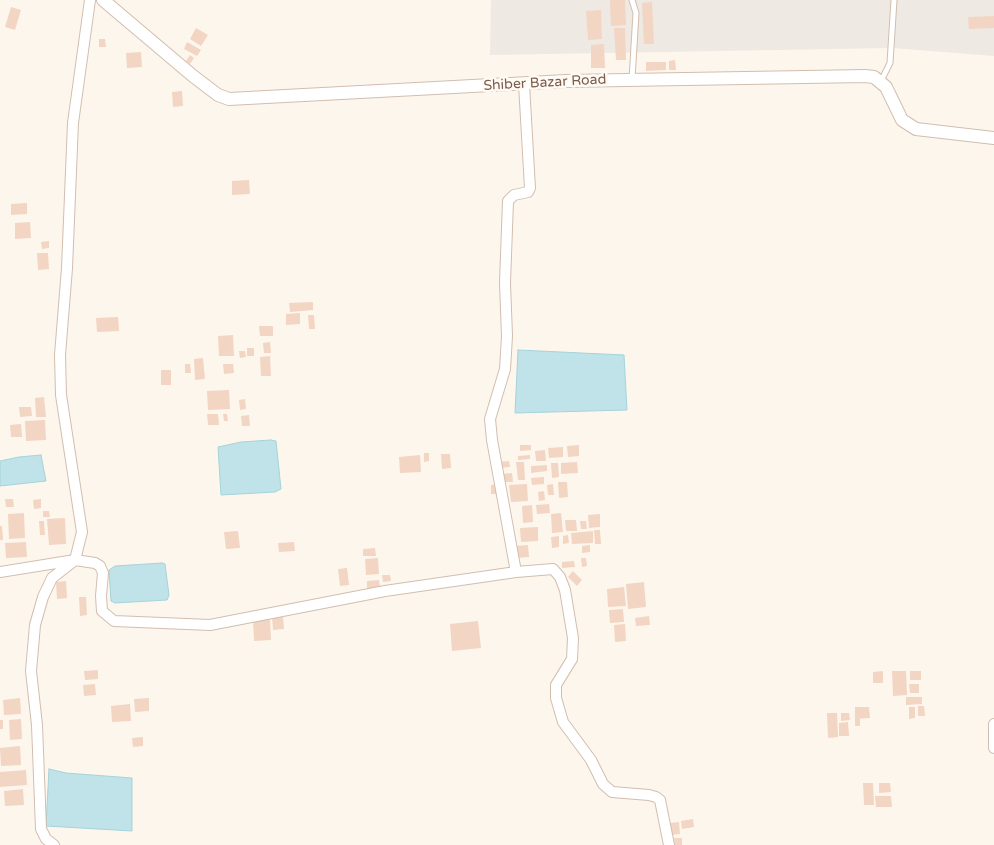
<!DOCTYPE html>
<style>
body{margin:0}
canvas{display:block;background:#fdf6ec}
</style>
<canvas width="994" height="845"></canvas>
<script>
const ctx = document.querySelector('canvas').getContext('2d');
ctx.lineJoin = 'round';
function fill(path, color) { ctx.fillStyle = color; ctx.fill(path, 'evenodd'); }
const shape = rows => new Path2D(rows.map(r => 'M' + r).join(''));
function stroke(path, color, width, dash) { ctx.strokeStyle = color; ctx.lineWidth = width; ctx.lineCap = dash ? 'butt' : 'round'; ctx.setLineDash(dash || []); ctx.stroke(path); }
function label(font, color, halo, rows, align = 'center') {
  ctx.font = font + ' "Varela Round",sans-serif'; ctx.lineWidth = 5; ctx.setLineDash([]); ctx.textBaseline = 'middle'; ctx.strokeStyle = halo; ctx.fillStyle = color; for (const [text, x, y, turn = 0] of rows) {
    ctx.save(); ctx.translate(x, y); ctx.rotate((+turn || 0) * Math.PI / 180); ctx.textAlign = isNaN(turn) ? turn : align; if (halo) ctx.strokeText(text, 0, 0); ctx.fillText(text, 0, 0); ctx.restore();
  }
}
const industrial = shape([
 [491,0,994,0,994,56,892,48,490,55]
]);
const water = shape([
 [518,350,624,355,627,410,515,413,518,350],
 [271,440,276,441,281,489,275,492,221,495,218,447,241,442,271,440],
 [41,455,46,481,0,486,0,461,19,457,41,455],
 [162,563,165,564,169,595,167,600,115,603,111,601,109,570,115,566,162,563],
 [49,769,66,773,132,778,132,831,46,826,49,769]
]);
const building = shape([
 [610,0,625,0,626,25,611,26],
 [652,2,654,44,644,44,642,3],
 [11,7,21,10,15,30,5,27],
 [601,10,602,39,588,40,586,11],
 [994,16,994,28,969,29,968,17],
 [196,28,208,35,201,46,190,39],
 [614,28,625,28,626,60,616,60],
 [99,39,105,39,106,47,99,47],
 [187,42,201,50,197,56,184,49],
 [604,44,605,68,591,68,591,45],
 [141,52,142,67,127,68,126,53],
 [190,55,194,58,190,64,186,61],
 [675,60,676,70,669,70,669,61],
 [646,62,666,62,666,70,646,71],
 [182,91,183,106,173,107,172,92],
 [249,180,250,194,232,195,232,181],
 [27,203,27,214,11,215,11,204],
 [30,222,31,238,15,239,15,223],
 [49,241,49,248,42,249,41,242],
 [37,253,48,253,49,269,38,270],
 [313,302,313,310,290,312,289,303],
 [300,313,300,324,286,325,286,314],
 [308,315,314,315,315,329,309,329],
 [118,317,119,331,97,332,96,318],
 [259,326,273,326,273,336,260,336],
 [233,335,234,356,219,356,218,336],
 [270,342,271,353,264,353,263,343],
 [247,348,254,348,254,356,247,356],
 [239,351,245,351,246,357,240,358],
 [270,356,271,376,261,376,260,357],
 [203,358,205,379,195,380,194,359],
 [185,364,190,364,191,373,185,373],
 [223,364,233,364,234,373,224,374],
 [161,370,171,370,171,385,161,385],
 [229,390,230,409,208,410,207,391],
 [44,397,46,417,36,417,35,398],
 [245,399,246,409,240,410,239,400],
 [19,407,31,407,32,416,20,417],
 [207,414,218,414,219,425,208,425],
 [223,414,227,414,228,421,224,421],
 [249,415,250,426,242,426,241,416],
 [45,420,46,440,26,441,25,421],
 [21,424,22,437,11,437,10,425],
 [520,445,531,445,531,450,520,451],
 [579,445,579,456,568,457,567,446],
 [563,447,563,457,549,458,548,448],
 [545,450,546,461,536,461,535,451],
 [424,453,429,453,429,461,424,462],
 [441,454,450,454,451,468,442,469],
 [420,455,421,472,400,473,399,457],
 [530,455,530,459,518,460,518,456],
 [509,461,510,467,499,468,499,462],
 [516,462,524,462,525,480,518,480],
 [577,462,578,473,561,474,561,463],
 [551,463,558,463,559,477,552,478],
 [547,465,547,471,531,473,531,466],
 [512,473,513,482,501,482,500,474],
 [544,477,544,484,532,485,531,478],
 [558,482,567,482,568,497,559,498],
 [497,484,498,494,491,494,491,485],
 [527,484,528,501,511,502,509,485],
 [553,484,554,495,548,495,547,485],
 [544,491,545,500,539,501,538,492],
 [5,499,13,499,14,507,6,507],
 [41,499,41,508,34,509,33,500],
 [549,504,550,513,537,514,536,505],
 [532,505,533,522,523,523,522,506],
 [43,511,49,511,50,517,43,517],
 [24,513,25,538,9,539,8,514],
 [561,513,563,532,552,533,551,514],
 [600,514,600,527,589,528,588,515],
 [65,518,66,544,49,545,47,519],
 [565,520,576,520,577,531,566,531],
 [39,521,44,521,45,535,40,535],
 [580,521,586,521,587,529,581,529],
 [0,526,2,526,3,540,0,540],
 [538,527,538,541,521,542,520,528],
 [594,530,600,530,601,544,595,544],
 [238,531,240,548,226,549,224,532],
 [593,531,593,543,572,544,571,533],
 [568,535,569,543,563,544,563,536],
 [559,536,559,547,552,548,551,537],
 [26,542,27,557,6,558,5,543],
 [294,542,295,551,279,552,278,543],
 [528,545,529,557,516,558,515,546],
 [590,545,590,552,582,553,582,546],
 [375,548,376,556,363,556,363,549],
 [378,558,379,574,366,575,365,559],
 [581,558,586,558,587,566,582,567],
 [574,561,575,567,562,568,562,562],
 [347,568,349,585,340,586,338,569],
 [573,571,582,580,577,586,568,577],
 [382,575,390,575,391,581,383,582],
 [379,580,380,588,367,589,367,581],
 [66,581,67,598,57,599,56,582],
 [644,582,646,607,628,609,626,584],
 [624,587,626,606,608,607,607,589],
 [79,597,86,597,87,615,80,616],
 [623,609,624,622,610,623,609,610],
 [283,615,284,629,273,630,272,616],
 [649,616,650,625,636,626,635,618],
 [270,618,271,640,254,641,253,619],
 [478,621,481,648,452,651,450,624],
 [625,624,626,641,615,642,614,625],
 [98,670,98,679,85,680,84,671],
 [883,671,883,683,873,683,873,672],
 [892,671,906,671,907,695,893,696],
 [910,671,921,671,921,680,910,680],
 [95,684,96,695,84,696,83,685],
 [909,684,919,684,919,693,910,693],
 [906,697,922,697,922,704,906,705],
 [20,698,21,714,4,715,3,700],
 [149,698,149,711,135,712,134,699],
 [130,704,131,721,112,722,111,706],
 [918,706,924,706,925,716,918,716],
 [855,707,869,707,870,718,855,719],
 [909,707,915,707,915,718,909,719],
 [827,713,837,713,838,737,828,738],
 [841,713,849,713,850,720,841,721],
 [21,719,22,739,10,740,9,720],
 [855,719,860,719,860,726,855,726],
 [0,720,3,720,3,729,0,729],
 [848,722,849,736,839,736,839,723],
 [143,737,143,746,133,747,132,738],
 [20,746,21,765,1,766,0,748],
 [26,770,27,785,0,787,0,772],
 [863,783,873,783,874,805,864,805],
 [879,783,890,783,891,792,879,793],
 [23,789,24,805,5,806,4,791],
 [875,796,891,796,892,807,876,807],
 [693,819,694,827,682,829,681,821],
 [679,822,680,834,671,835,670,823],
 [674,838,682,838,682,845,675,845]
]);
const service = shape([
 [632,79,636,13,632,0],
 [881,81,890,63,894,0]
]);
const minor = shape([
 [0,572,75,560,95,563,100,566,103,573,101,596,102,611,114,621,210,625,385,591,516,572,553,569,560,577,565,590,573,638,572,659,556,685,556,698,563,722,591,760,603,784,612,792,649,795,656,797,660,800,669,845],
 [516,572,492,440,490,419,505,369,507,336,505,283,508,201,514,195,528,192,530,188,524,84],
 [994,724,994,748],
 [54,845,46,839,41,829,37,725,31,671,35,625,43,597,52,578,75,560,82,532,61,395,60,355,67,268,73,123,90,0]
]);
const tertiary = shape([
 [103,0,193,76,218,95,229,99,566,81,865,76,874,77,886,87,902,120,916,129,994,138]
]);
const streetNames = [
 ["Shiber Bazar Road",545,83,-3]
];
fill(industrial, '#efe9e4');
fill(water, '#bfe3e8');
stroke(water, '#a5d3da', 1);
fill(building, '#f3d5c3');
stroke(service, '#d1beb0', 7);
stroke(minor, '#d1beb0', 12);
stroke(tertiary, '#d1beb0', 14);
stroke(service, '#fff', 5);
stroke(minor, '#fff', 10);
stroke(tertiary, '#fff', 12);
label('14px', '#7a5c4d', '#fffaf3', streetNames);
</script>
